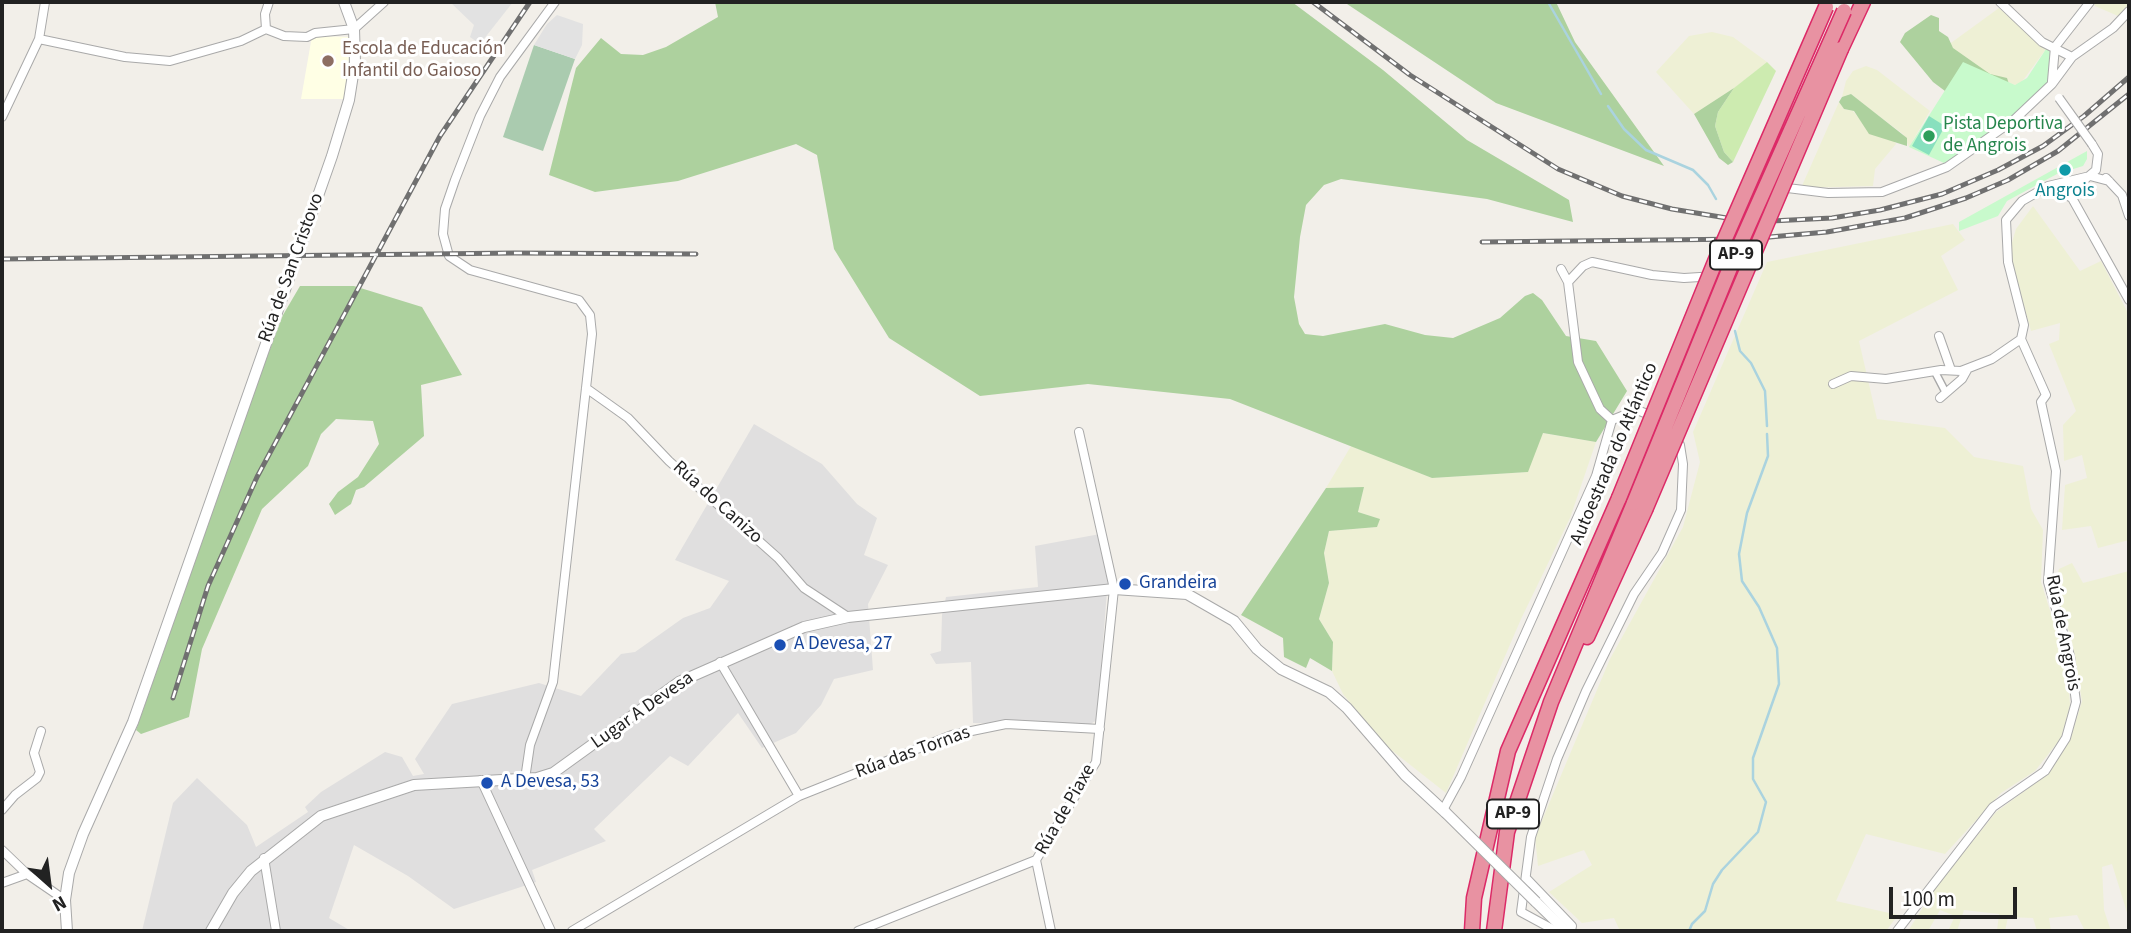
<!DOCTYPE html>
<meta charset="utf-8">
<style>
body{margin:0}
#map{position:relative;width:2131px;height:933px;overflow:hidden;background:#f2efe9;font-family:"Source Sans 3",sans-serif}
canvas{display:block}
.frame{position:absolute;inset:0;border:4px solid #222;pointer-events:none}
.north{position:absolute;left:14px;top:849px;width:70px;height:70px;-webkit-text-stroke:5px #fff;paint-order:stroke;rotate:152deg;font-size:19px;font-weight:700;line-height:28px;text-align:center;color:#222}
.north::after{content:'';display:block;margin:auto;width:24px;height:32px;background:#222;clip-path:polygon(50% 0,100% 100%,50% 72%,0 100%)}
.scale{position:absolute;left:1889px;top:887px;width:128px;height:32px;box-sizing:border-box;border:4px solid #222;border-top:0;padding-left:9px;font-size:21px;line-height:24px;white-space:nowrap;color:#222;-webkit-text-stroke:5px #fff;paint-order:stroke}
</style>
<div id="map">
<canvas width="2131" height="933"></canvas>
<div class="frame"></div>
<div class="north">N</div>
<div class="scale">100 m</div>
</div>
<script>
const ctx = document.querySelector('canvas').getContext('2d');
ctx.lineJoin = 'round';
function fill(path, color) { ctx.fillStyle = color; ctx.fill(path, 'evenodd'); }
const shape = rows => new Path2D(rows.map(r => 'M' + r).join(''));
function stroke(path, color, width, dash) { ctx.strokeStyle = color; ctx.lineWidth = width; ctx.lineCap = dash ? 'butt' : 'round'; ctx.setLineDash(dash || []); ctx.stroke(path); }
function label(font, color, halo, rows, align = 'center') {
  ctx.font = font + ' "Source Sans 3",sans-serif'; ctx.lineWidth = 6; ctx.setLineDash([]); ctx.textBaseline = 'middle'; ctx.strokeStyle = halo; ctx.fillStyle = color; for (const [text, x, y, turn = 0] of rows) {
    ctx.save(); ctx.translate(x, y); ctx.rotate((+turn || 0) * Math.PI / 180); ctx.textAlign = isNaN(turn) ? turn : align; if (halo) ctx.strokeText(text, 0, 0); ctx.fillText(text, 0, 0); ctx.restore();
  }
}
const residential = shape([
 [754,424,822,464,857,504,877,518,864,555,888,565,868,604,873,670,834,679,821,705,796,733,762,748,738,713,688,766,670,756,594,829,606,841,532,870,536,882,454,909,408,876,354,845,329,918,351,931,142,931,173,803,197,778,247,825,256,847,308,812,305,807,321,792,385,752,402,757,413,776,424,774,415,759,452,704,539,683,581,696,621,654,635,652,683,618,710,608,729,581,675,560],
 [1100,534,1108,578,1097,720,1089,725,973,723,971,662,936,664,930,654,941,651,942,615,946,597,1038,587,1035,546]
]);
const education = shape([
 [312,36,351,37,344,99,301,99]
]);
const farmland = shape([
 [2094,2,2129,2,2129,4,2118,16,2095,6],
 [1999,8,2046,49,2021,83,2015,85,1978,70,1944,48],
 [1712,32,1733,37,1767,62,1713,105,1694,114,1656,72,1689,36],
 [1866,66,1877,70,1930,111,1909,147,1903,134,1871,110,1851,94,1842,97,1846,81,1853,71],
 [1839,102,1844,109,1853,111,1868,129,1881,137,1893,139,1896,144,1875,169,1873,186,1801,188],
 [2033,206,2080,271,2101,261,2129,315,2129,540,2098,548,2091,526,2062,530,2065,485,2087,478,2082,455,2064,461,2063,425,2076,411,2049,344,2059,340,2060,323,2031,331,2013,266,2010,249,2016,229],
 [1953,224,1965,240,1941,256,1958,290,1859,341,1877,419,1945,428,1974,457,2023,466,2031,509,2043,530,2041,582,2068,668,2070,706,2061,738,2035,771,2001,793,1945,854,1866,834,1836,901,1898,915,1886,931,1620,931,1614,918,1582,923,1549,892,1592,865,1584,850,1538,866,1535,837,1610,659,1683,527,1700,462,1693,432,1767,262],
 [1542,433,1596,442,1570,518,1521,619,1446,793,1385,745,1343,694,1332,671,1333,642,1319,619,1329,583,1324,553,1329,531,1377,527,1379,519,1358,512,1364,487,1326,488,1351,446,1432,478,1527,472],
 [2072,563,2083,583,2129,571,2129,919,2112,864,2102,867,2104,910,2111,931,2085,931,2077,915,2049,918,2051,931,2037,931,2033,918,2008,917,2005,931,1997,931,1999,914,1964,910,1957,931,1948,931,1955,916,1940,910,1928,931,1908,931,1934,890,1996,812,2048,774,2070,740,2082,701,2071,637,2054,586,2059,569]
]);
const grass = shape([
 [1767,62,1776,71,1733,162,1724,152,1715,126,1718,112,1734,88]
]);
const forest = shape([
 [715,2,1292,2,1383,70,1467,140,1569,200,1573,222,1487,199,1341,179,1324,185,1306,205,1300,237,1294,297,1299,324,1305,334,1323,336,1385,324,1425,335,1453,338,1500,318,1525,296,1533,293,1542,300,1566,336,1596,341,1627,391,1596,442,1543,433,1528,472,1432,478,1230,399,1088,384,980,396,889,338,834,249,817,155,796,144,678,181,595,192,549,175,576,68,601,38,621,54,643,55,666,47,718,17],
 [1344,2,1556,2,1575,42,1664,166,1496,103],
 [1931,15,1939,18,1939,31,1948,37,1953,48,1990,74,2007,78,2009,84,1949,94,1933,82,1900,42,1905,33],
 [1734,88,1718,112,1715,126,1724,152,1733,162,1728,165,1719,158,1694,114],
 [1851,94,1907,138,1907,146,1869,134,1854,111,1844,109,1839,102,1842,97],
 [300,286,354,286,422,307,462,375,421,385,424,436,364,487,356,490,351,504,335,515,329,504,338,492,358,477,379,444,373,421,336,419,321,434,308,466,262,509,202,649,189,717,141,734,136,730,264,365,283,315],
 [1364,487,1358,512,1380,519,1377,527,1329,531,1324,553,1329,583,1319,619,1333,642,1332,671,1310,658,1306,668,1284,657,1283,638,1241,615,1326,488]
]);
const cemetery = shape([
 [534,45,575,59,543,151,503,137]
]);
const park = shape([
 [2046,49,2051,51,2048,83,2013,118,1972,148,1944,163,1909,147,1963,62,2015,85,2027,78],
 [2087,151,2087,159,2083,166,2057,174,2007,201,1998,216,1959,231,1959,222]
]);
const pitch = shape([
 [1929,116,1945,126,1929,155,1912,146]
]);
const parking = shape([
 [450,2,513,2,480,44,470,37,474,25],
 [557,15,583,24,582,45,575,59,534,45,547,24]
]);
const stream = shape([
 [1548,2,1601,94],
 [1608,106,1624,129,1646,150,1693,170,1708,185,1716,199],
 [1735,331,1740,351,1751,363,1765,391,1767,426],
 [1689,931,1692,924,1705,911,1713,884,1722,870,1758,832,1766,802,1753,779,1753,758,1779,684,1777,648,1759,607,1742,581,1739,554,1747,513,1768,456,1767,434]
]);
const pedestrian = shape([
 [1935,372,1946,393]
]);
const minor = shape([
 [2000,2,2042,42,2072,57],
 [266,29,265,14,269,2],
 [39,39,125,57,170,61,241,41,266,29,284,36,307,37,315,33,354,29,384,2],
 [2052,81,2055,47,2090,2],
 [2,117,39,39,45,2],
 [2092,144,2098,154,2096,170,2076,187,2072,198,2129,300],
 [2106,178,2122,195,2129,216],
 [1763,185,1828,193,1882,192,1947,167,2014,120,2052,84,2072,57,2113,28,2129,11],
 [2045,190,2059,191,2072,198],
 [1561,269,1568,282,1578,362,1600,409,1612,420],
 [1568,282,1583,266,1592,262,1652,275,1684,278,1716,276,1726,262],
 [1939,336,1951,370],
 [1833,384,1851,376,1886,379,1941,370,1961,371,1992,359,2021,339],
 [586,388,628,418,669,461,778,558,804,588,848,617],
 [1940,398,1962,379,1967,370],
 [720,662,799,796],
 [525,779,530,745,553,682,586,388,592,334,590,315,579,300,470,270,449,256,443,234,445,209,455,180,480,116,500,77,555,2],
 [481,780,551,931],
 [2,810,15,795,37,778,40,772,34,753,41,731],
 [1443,810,1461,777,1596,476,1612,420,1637,410,1655,417],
 [2,850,27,874,65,900],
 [264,858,276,931],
 [1526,878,1572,926,1571,931],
 [2,883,27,874],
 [572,931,799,796,952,735,1006,724,1100,729],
 [858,931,1036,860],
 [1051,931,1036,860,1096,762,1114,589,1079,432],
 [1556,931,1521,912,1531,837,1557,759,1586,691,1634,594,1662,553,1681,510,1683,464,1680,445,1675,438],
 [1897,931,1993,807,2045,771,2066,738,2076,702,2070,656,2048,582,2056,471,2041,402,2046,395,2021,339,2024,325,2008,262,2006,220,2022,201,2048,186,2090,176,2109,181]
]);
const tertiary = shape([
 [1536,902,1566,931],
 [67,931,65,900,69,873,83,834,133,722,332,156,349,100,355,62,354,29,344,2],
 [211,931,233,893,251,871,321,816,414,785,537,778,553,773,679,682,804,627,848,617,1114,589,1187,594,1234,621,1257,649,1281,669,1329,692,1347,708,1405,775,1446,813]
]);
const motorway = shape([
 [1841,49,1863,2],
 [1587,637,1645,510],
 [1472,931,1474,898,1508,751,1619,498],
 [1494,931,1507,832,1551,702,1634,503]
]);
const rail = shape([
 [1313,2,1410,75,1558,169,1622,196,1672,209,1751,222,1832,218,1880,210,1942,194,1998,170,2043,146,2084,116,2129,77],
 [1482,242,1747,239,1827,232,1905,218,1966,198,2008,180,2058,151,2129,94],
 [2,259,515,253,696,254],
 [173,698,208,586,257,477,440,136,530,2]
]);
const minorBridge = shape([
 [2059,98,2092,144]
]);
const tertiaryBridge = shape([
 [1446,813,1536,902]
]);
const motorwayBridge = shape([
 [1619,498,1717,257,1826,7],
 [1634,503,1734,258,1844,11],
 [1645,510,1841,49]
]);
const markers = [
 [328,61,7,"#8d6e63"],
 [1929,136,7,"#2e9e5b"],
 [2065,170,7,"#0f9aa8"],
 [1125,584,7,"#1a4fb4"],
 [780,645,7,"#1a4fb4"],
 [487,783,7,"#1a4fb4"]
];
const shields = [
 [1736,255,52],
 [1513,814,52]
];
const shieldNames = [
 ["AP-9",1736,255],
 ["AP-9",1513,814]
];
const educationNames = [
 ["Escola de Educación",342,50],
 ["Infantil do Gaioso",342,72]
];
const leisureNames = [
 ["Pista Deportiva",1943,125],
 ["de Angrois",1943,147]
];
const cultureNames = [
 ["Angrois",2065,192]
];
const streetNames = [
 ["Rúa de San Cristovo",292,268,-70],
 ["Autoestrada do Atlántico",1615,454,-67],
 ["Rúa do Canizo",717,503,42],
 ["Rúa de Angrois",2062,633,79],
 ["Lugar A Devesa",643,711,-35],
 ["Rúa das Tornas",913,753,-20],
 ["Rúa de Piaxe",1066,810,-60]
];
const transitNames = [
 ["Grandeira",1139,584],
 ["A Devesa, 27",794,645],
 ["A Devesa, 53",501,783]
];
fill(residential, '#e0dfdf');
fill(education, '#ffffe5');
fill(farmland, '#eef0d5');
fill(grass, '#cdebb0');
fill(forest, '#add19e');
fill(cemetery, '#aacbaf');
fill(park, '#c8facc');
fill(pitch, '#88e0be');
fill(parking, '#e2e2e2');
stroke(stream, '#aad3df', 2.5);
stroke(pedestrian, '#a9a9a9', 9);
stroke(minor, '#a9a9a9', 10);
stroke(tertiary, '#a9a9a9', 12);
stroke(motorway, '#dc2a67', 17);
stroke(pedestrian, '#fff', 6);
stroke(minor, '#fff', 8);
stroke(tertiary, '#fff', 10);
stroke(motorway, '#e892a2', 14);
stroke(rail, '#707070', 5);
stroke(rail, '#fff', 2.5, [8]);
stroke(minorBridge, '#a9a9a9', 10, []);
stroke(tertiaryBridge, '#a9a9a9', 12, []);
stroke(motorwayBridge, '#dc2a67', 17, []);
stroke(minorBridge, '#fff', 8);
stroke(tertiaryBridge, '#fff', 10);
stroke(motorwayBridge, '#e892a2', 14);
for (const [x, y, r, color] of markers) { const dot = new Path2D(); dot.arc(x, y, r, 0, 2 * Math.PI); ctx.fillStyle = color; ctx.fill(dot); stroke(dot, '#fff', 2.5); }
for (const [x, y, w] of shields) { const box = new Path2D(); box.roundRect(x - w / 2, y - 14.5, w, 29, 5); ctx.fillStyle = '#fff'; ctx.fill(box); stroke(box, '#222', 2); }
label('bold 18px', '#222', null, shieldNames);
label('19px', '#785e54', '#fff', educationNames, 'left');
label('19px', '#27864d', '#fff', leisureNames, 'left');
label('19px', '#0d838f', '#fff', cultureNames);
label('19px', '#222', '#fff', streetNames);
label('19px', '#164399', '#fff', transitNames, 'left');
</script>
